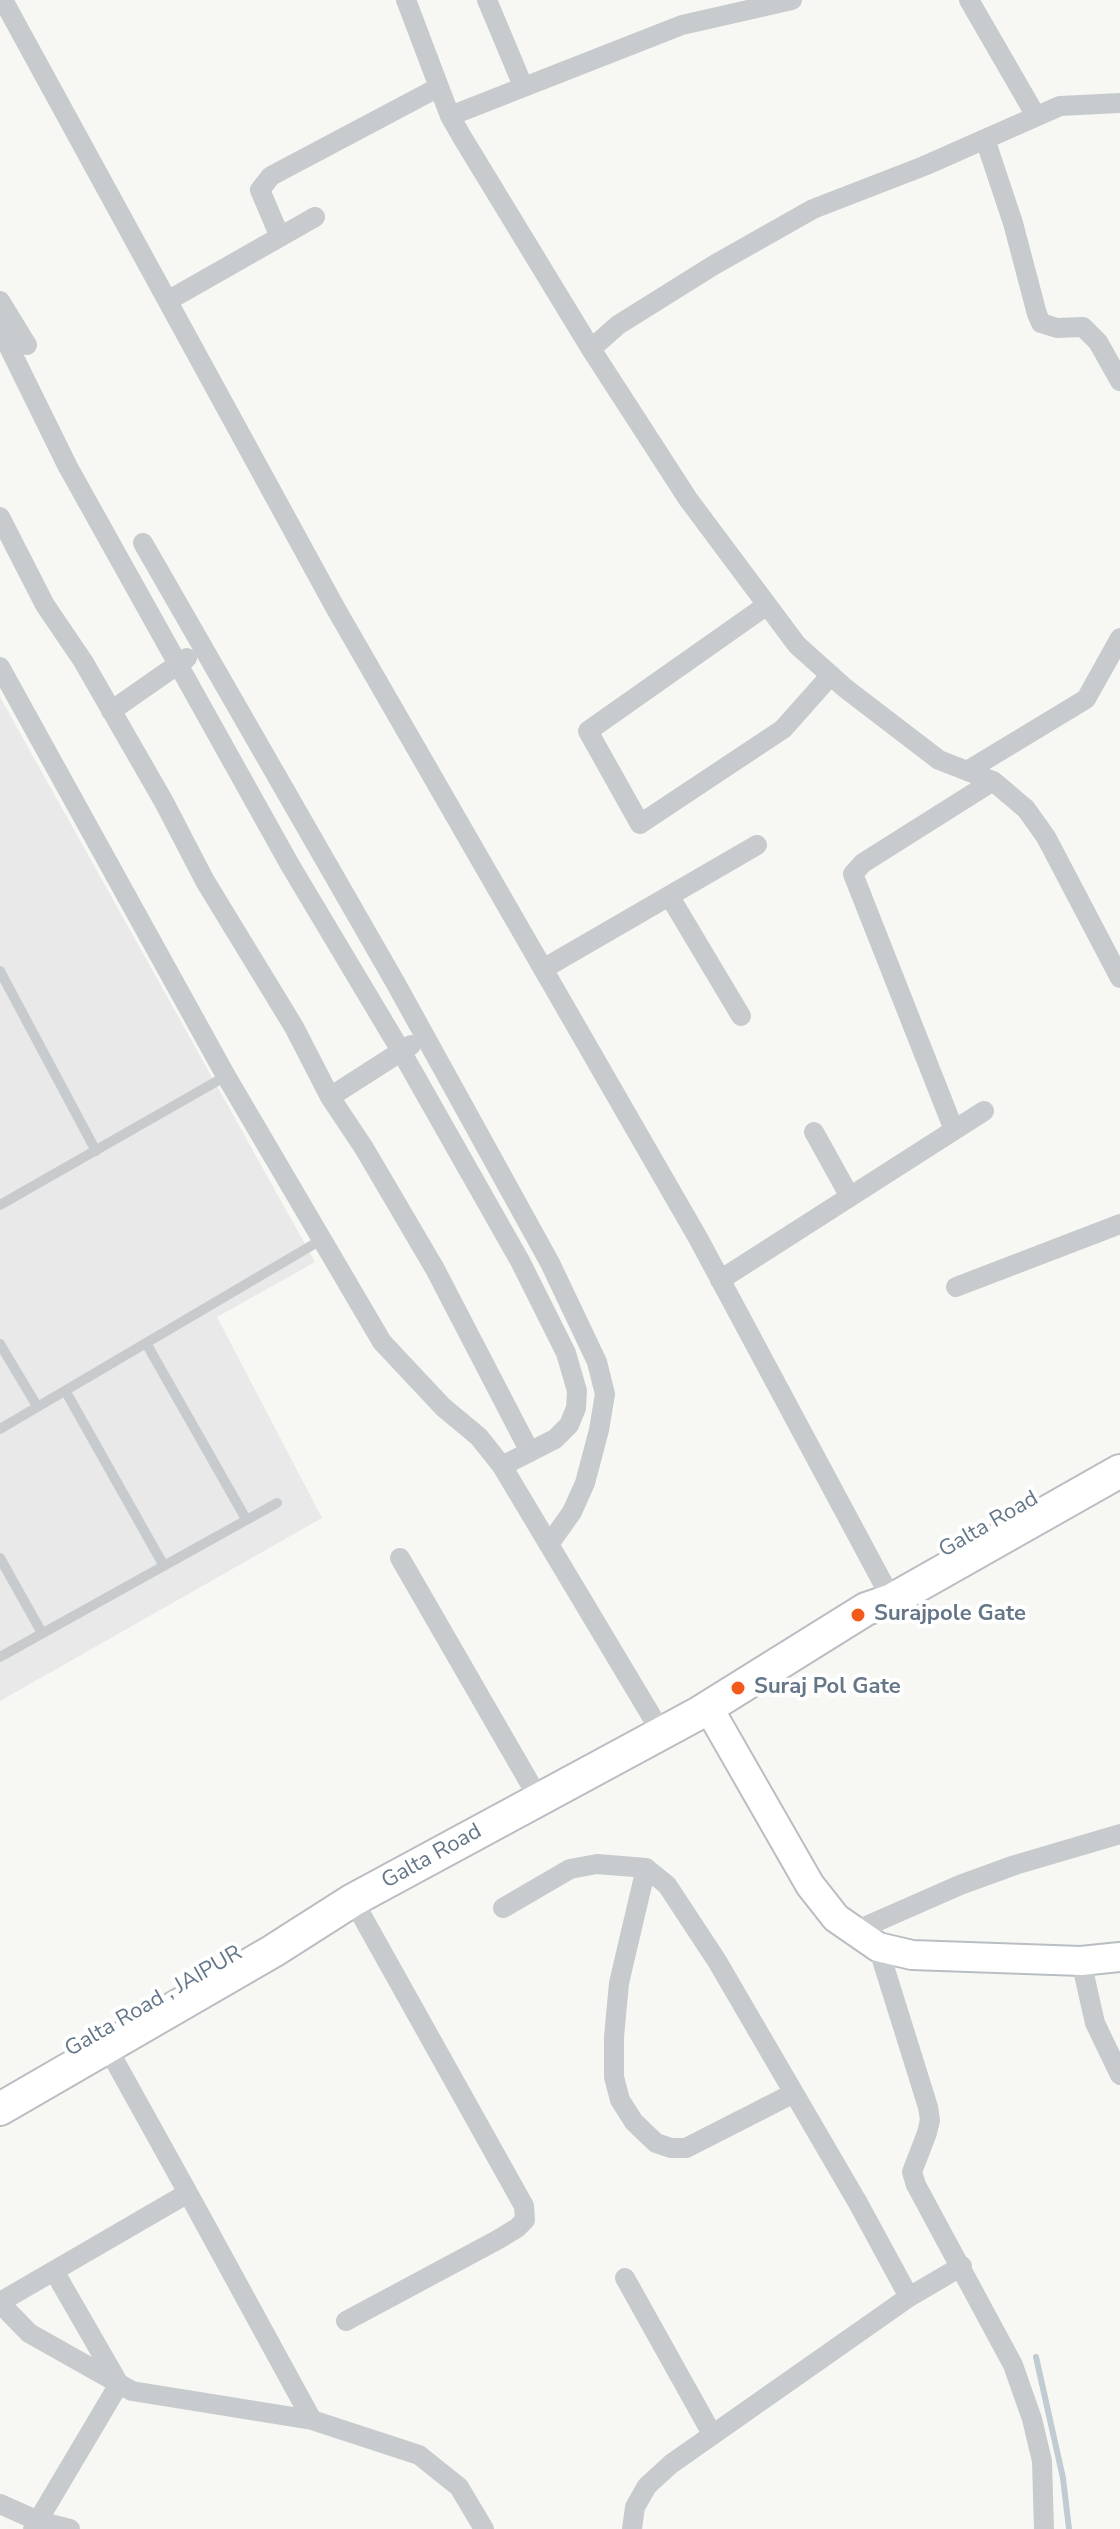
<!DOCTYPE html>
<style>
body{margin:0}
canvas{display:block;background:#f7f8f4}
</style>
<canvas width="1120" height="2529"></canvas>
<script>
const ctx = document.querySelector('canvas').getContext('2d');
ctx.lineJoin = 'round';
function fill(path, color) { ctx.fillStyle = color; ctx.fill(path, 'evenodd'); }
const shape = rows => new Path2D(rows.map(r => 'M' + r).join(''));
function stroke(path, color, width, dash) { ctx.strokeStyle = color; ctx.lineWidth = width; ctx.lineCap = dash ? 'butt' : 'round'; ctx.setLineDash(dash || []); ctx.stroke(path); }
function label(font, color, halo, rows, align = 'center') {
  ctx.font = font + ' "Nunito Sans",sans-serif'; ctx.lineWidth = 8; ctx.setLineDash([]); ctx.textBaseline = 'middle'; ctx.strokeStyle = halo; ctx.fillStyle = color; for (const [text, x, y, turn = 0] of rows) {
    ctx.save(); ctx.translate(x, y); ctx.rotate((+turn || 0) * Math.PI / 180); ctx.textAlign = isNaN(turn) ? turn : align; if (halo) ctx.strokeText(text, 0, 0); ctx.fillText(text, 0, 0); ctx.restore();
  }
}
const built = shape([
 [0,697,315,1262,217,1317,322,1518,0,1701]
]);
const stream = shape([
 [1036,2357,1063,2478,1069,2529]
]);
const lane = shape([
 [0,971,96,1151],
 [0,1205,226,1076],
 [146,1343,246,1519],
 [0,1344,37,1406],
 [66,1392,164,1566],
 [0,1429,321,1240],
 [0,1558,42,1633],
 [0,1657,277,1503]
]);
const street = shape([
 [3,0,336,609,698,1238,892,1600],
 [406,0,450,116,462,137,591,349,688,499,797,645,845,688,939,760,993,781,1026,809,1046,837,1120,978],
 [487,0,523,86],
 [969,0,1036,116],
 [450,116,682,25,792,0],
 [985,139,1013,223,1037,314,1041,323,1057,328,1083,327,1098,342,1120,381],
 [280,237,260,190,271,176,439,87],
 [169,300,315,217],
 [0,301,27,345],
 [0,329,68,467,290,865,401,1051,520,1261,566,1353,577,1391,576,1408,569,1425,555,1439,502,1466],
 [591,349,618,325,714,265,813,209,924,166,1060,106,1120,103],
 [0,517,45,605,83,661,164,802,205,881,294,1027,330,1097,364,1148,435,1269,530,1452],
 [143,543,395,982,550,1263,597,1362,605,1394,599,1430,585,1483,572,1512,550,1543],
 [767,605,588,731,640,824,783,729,831,675],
 [0,667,226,1076,382,1342,443,1407,479,1437,502,1466,661,1732],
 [111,711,187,658],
 [967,771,1086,699,1120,638],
 [670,897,741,1016],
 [543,969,757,845],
 [330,1097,411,1045],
 [954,1130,853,874,863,863,993,781],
 [814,1132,850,1197],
 [720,1280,984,1111],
 [956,1287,1120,1224],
 [400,1558,539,1799],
 [646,1868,619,1983,614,2037,614,2077,620,2100,634,2122,656,2143,671,2148,686,2148,792,2094],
 [503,1908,570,1869,597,1864,646,1868,667,1885,717,1961,858,2203,909,2297],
 [853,1932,960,1885,1015,1865,1120,1834],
 [878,1947,928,2107,930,2120,927,2133,912,2172,916,2185,1013,2365,1032,2419,1042,2461,1044,2529],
 [1081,1961,1095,2023,1120,2075],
 [107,2047,188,2193],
 [625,2278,712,2434],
 [0,2302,188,2193,312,2420,132,2391,29,2333,0,2303],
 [346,2321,499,2239,517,2228,525,2220,524,2206,353,1900],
 [312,2420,419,2455,459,2487,484,2529],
 [0,2504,38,2521,70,2529],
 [33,2529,119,2384,54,2271],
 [632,2529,635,2507,647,2486,671,2464,909,2297,962,2266]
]);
const secondary = shape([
 [708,1707,810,1885,836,1918,878,1947,912,1955,1081,1961,1120,1957]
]);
const primary = shape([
 [0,2109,273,1951,353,1900,699,1713,866,1609,892,1600,1120,1471]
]);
const markers = [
 [858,1615,8,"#f25a1a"],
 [738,1688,8,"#f25a1a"]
];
const streetNames = [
 ["Galta Road",989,1525,-30],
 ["Galta Road",432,1857,-29],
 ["Galta Road , JAIPUR",154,2002,-30]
];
const poiNames = [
 ["Surajpole Gate",874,1615],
 ["Suraj Pol Gate",754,1688]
];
fill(built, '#e8e9e8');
stroke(stream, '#c1ccd2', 6);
stroke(secondary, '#b9bec3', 32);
stroke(primary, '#babec2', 36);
stroke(lane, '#c7cbce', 10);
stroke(street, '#c7cbce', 20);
stroke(secondary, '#fff', 28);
stroke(primary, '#fff', 32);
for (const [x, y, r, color] of markers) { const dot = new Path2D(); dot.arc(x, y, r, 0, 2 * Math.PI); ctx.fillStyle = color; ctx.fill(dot); stroke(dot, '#fff', 3); }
label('22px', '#647688', '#fff', streetNames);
label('bold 22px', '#647688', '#fff', poiNames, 'left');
</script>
